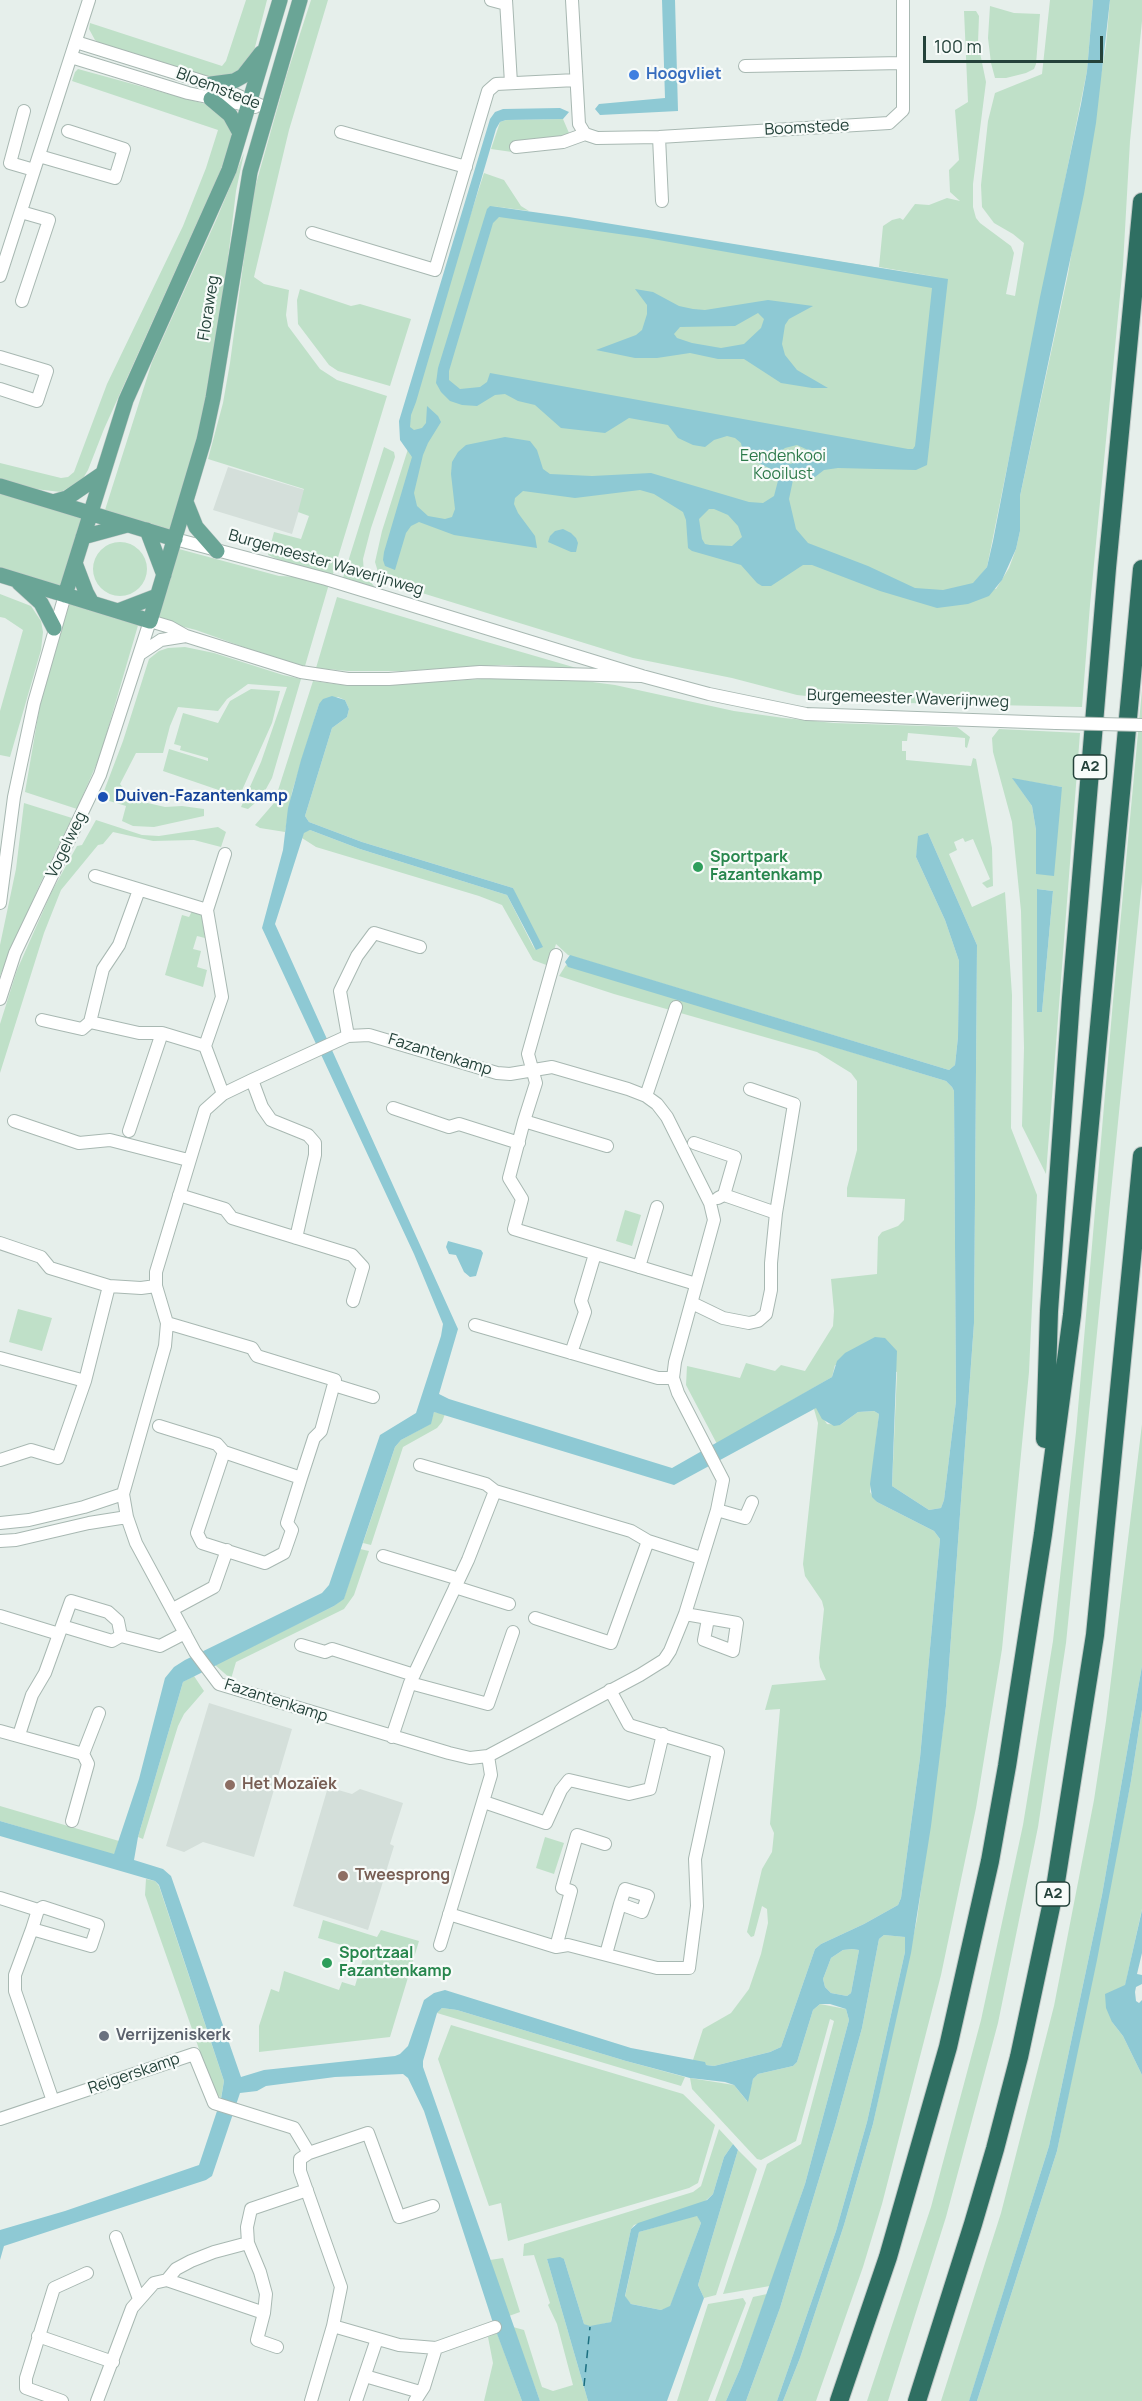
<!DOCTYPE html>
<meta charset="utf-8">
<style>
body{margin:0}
#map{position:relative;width:1142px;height:2401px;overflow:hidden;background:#e6efeb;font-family:Manrope,sans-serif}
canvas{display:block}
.scale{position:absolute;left:923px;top:36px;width:180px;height:27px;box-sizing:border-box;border:3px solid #24423a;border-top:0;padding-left:8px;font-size:18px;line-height:21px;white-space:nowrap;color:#24423a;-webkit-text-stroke:4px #f7fbf9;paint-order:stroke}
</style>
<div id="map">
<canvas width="1142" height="2401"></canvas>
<div class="scale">100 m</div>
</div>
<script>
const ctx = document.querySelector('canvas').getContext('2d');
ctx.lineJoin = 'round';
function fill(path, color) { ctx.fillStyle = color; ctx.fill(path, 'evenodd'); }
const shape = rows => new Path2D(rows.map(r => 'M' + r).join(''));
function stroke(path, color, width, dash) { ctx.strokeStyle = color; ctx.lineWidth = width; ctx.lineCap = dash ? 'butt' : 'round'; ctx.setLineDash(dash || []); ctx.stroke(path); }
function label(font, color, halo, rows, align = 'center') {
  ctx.font = font + ' Manrope,sans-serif'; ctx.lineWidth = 4.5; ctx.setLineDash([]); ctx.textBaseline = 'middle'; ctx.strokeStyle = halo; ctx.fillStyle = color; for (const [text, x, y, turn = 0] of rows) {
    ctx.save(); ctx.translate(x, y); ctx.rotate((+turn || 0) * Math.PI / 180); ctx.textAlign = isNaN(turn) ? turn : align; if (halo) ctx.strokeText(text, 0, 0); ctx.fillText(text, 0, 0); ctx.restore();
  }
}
const built = shape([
 [228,467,305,490,292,534,213,510],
 [209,1703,292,1729,254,1857,203,1842,184,1852,166,1846],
 [328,1787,352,1794,360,1789,403,1803,390,1844,394,1846,368,1930,293,1906]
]);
const green = shape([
 [246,0,267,0,254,51,243,71,224,79,204,76,101,44,95,40,89,29,90,23,222,66,226,61],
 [311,0,328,0,289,130,254,277,264,284,289,290,286,315,288,326,320,369,337,380,387,396,332,577,302,570,268,555,274,532,301,539,309,516,298,512,304,489,208,459,223,403,230,363,252,198,287,74],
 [1050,0,1093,0,1087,71,987,567,976,581,996,589,1009,568,1016,549,1020,531,1020,496,1068,274,1106,45,1110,0,1142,0,1142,21,1130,141,1123,265,1090,605,1082,707,862,702,797,695,732,678,633,658,409,589,382,578,378,572,375,562,382,531,408,449,411,456,403,424,484,173,504,180,521,206,529,211,491,206,943,278,879,267,883,226,892,220,900,218,903,220,915,204,929,205,947,198,960,201,950,192,949,170,959,160,955,110,968,102,964,11,976,11,979,16,978,43,986,82,973,184,973,207,976,218,980,223,1011,246,1014,253,1006,294,1015,296,1024,243,1013,234,994,223,982,207,981,185,988,121,995,93,1042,74],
 [990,6,1014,13,1040,14,1036,64,1034,69,1026,73,1006,78,995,78,991,63,988,38],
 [78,69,209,105,223,113,231,130,231,140,220,172,104,429,88,470,82,480,61,492,17,487,0,482,0,463,61,478,68,477,74,472,107,384,183,226,206,168,218,130,72,81,75,72],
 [563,119,569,133,566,138,513,141,512,152,491,149,500,122,506,120],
 [244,153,236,191,218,343,207,402,171,530,105,510,152,362,217,218],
 [300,289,351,306,360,304,411,319,390,386,338,371,329,365,298,324,297,300],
 [384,447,394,452,395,457,371,528,363,559,364,574,378,591,342,581],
 [0,493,82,518,62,586,0,568],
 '93 569a27 27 0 1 1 54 0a27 27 0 1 1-54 0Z',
 [179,549,279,576,303,577,329,584,305,666,288,663,196,630,157,620],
 [0,594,31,606,41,621,43,632,41,650,10,757,0,755,0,711,23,630,5,618,0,617],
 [337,597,480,640,580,669,502,665,401,671,348,671,316,668],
 [70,601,139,622,100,756,77,809,25,792,40,705],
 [185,647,214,653,283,675,301,679,272,778,261,798,248,809,241,807,261,762,287,687,248,684,227,699,218,711,178,707,170,726,163,753,136,753,120,784,130,797,139,801,165,807,182,806,204,809,204,816,154,827,133,826,122,821,126,806,106,800,104,791,123,741,149,659,159,651,168,648],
 [497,678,570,679,615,685,734,711,784,718,834,723,957,727,970,737,967,748,965,747,965,738,908,733,907,741,902,741,902,751,906,751,906,760,971,766,973,758,976,759,992,848,993,886,987,888,982,883,990,879,973,839,965,842,963,838,954,842,957,850,949,854,972,907,1005,892,1012,995,1011,1128,1037,1195,1029,1372,1002,1649,976,1808,941,1975,882,2204,863,2267,816,2401,783,2401,800,2358,844,2225,873,2124,917,1919,946,1706,974,1323,977,945,928,833,918,844,916,857,945,920,959,961,958,1037,955,1065,949,1070,568,955,556,944,549,966,533,960,502,905,479,896,316,847,302,838,304,832,310,830,360,849,507,895,535,950,513,888,362,842,309,822,305,816,332,728,347,717,349,709,345,700,338,697,319,704,292,792,285,832,260,828,255,825,274,803,313,681,351,686,386,685],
 [251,689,280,691,272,723,239,797,163,771,169,749,208,761,208,758,180,750,181,746,174,744,183,713,218,723,230,701],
 [1142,690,1142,882,1066,1643,1038,1827,998,2023,946,2217,888,2401,867,2401,931,2207,981,2020,1023,1825,1053,1641,1076,1432,1113,1001],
 [999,729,1080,733,1046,1174,1022,1126,1024,1048,1021,911,1012,822,993,752,992,738],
 [1013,779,1062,787,1036,873,1036,830,1032,806],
 [1037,889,1053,891,1042,1012,1037,1011],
 [24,803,72,818,40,884,0,976,0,945,16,869],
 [96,820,142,835,159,836,218,827,226,832,221,847,194,840,153,841,113,832,103,844,98,845,61,890,44,933,0,1073,0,1024,17,970,52,891,77,846,82,845],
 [192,911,201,912,205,938,197,936,193,949,201,951,197,967,207,970,203,987,165,975,182,915,189,917],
 [566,965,946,1081,952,1087,954,1091,956,1401,944,1500,941,1508,929,1510,892,1486,897,1372,835,1365,832,1377,717,1444,686,1385,687,1366,740,1378,746,1363,775,1371,781,1365,805,1371,833,1326,834,1311,831,1279,877,1274,878,1237,882,1232,898,1226,904,1220,905,1199,847,1197,847,1188,857,1150,857,1081,851,1073,817,1052,614,994,559,976],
 [625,1210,641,1215,632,1246,616,1241],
 [18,1309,52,1318,42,1351,9,1342],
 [816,1407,827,1424,840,1425,858,1412,874,1411,879,1414,870,1492,877,1502,934,1531,940,1539,920,1758,901,1898,898,1905,864,1924,821,1944,815,1949,781,2047,770,2052,714,2066,706,2065,693,2060,703,2029,731,2013,749,1989,761,1954,768,1923,767,1909,762,1906,754,1936,751,1937,747,1932,762,1869,772,1852,774,1833,770,1824,780,1709,765,1710,772,1685,826,1680,820,1667,819,1658,824,1609,822,1601,805,1576,803,1564,818,1423,814,1409],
 [434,1412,445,1414,442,1422,437,1428,403,1447,371,1545,363,1543,395,1447,401,1440,430,1424],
 [1142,1424,1142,1666,1102,1895,1049,2146,972,2392,969,2401,941,2401,1001,2213,1054,2006,1094,1800,1106,1721],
 [360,1549,369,1551,354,1595,344,1609,236,1662,231,1679,215,1665,334,1606,344,1598],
 [194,1676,204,1691,184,1714,178,1726,143,1839,138,1837,183,1682],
 [1142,1710,1142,1909,1125,1986,1112,2022,1123,2036,1142,2075,1142,2401,977,2401,1057,2151,1131,1781],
 [0,1806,119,1841,114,1855,0,1821],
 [545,1837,564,1843,554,1874,536,1868],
 [146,1879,155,1881,159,1886,224,2081,221,2098,216,2094,199,2049,145,1895],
 [323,1920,377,1937,381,1930,419,1941,390,2037,259,2052,259,2026,271,1989,279,1992,284,1971,339,1990,342,1982,355,1986,365,1952,318,1938],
 [884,1935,906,1937,905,1952,867,2122,836,2231,777,2401,746,2401,780,2308,835,2126,862,2028,879,1939],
 [852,1949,859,1950,851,1993,847,1996,831,1993,825,1987,823,1979,831,1958,843,1950],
 [820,2004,846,2009,849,2020,805,2184,770,2286,723,2294,767,2164,801,2144,834,2021,830,2019,796,2141,761,2160,757,2159,692,2089,690,2078,734,2085,747,2101,753,2079,758,2074,793,2066,797,2062,813,2010],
 [442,2008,457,2010,626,2061,685,2077,681,2086,437,2013],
 [451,2025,683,2094,715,2125,698,2183,689,2188,508,2241,501,2203,489,2206,438,2059],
 [719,2129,733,2144,724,2157,713,2194,703,2203,634,2225,631,2229,611,2322,590,2327,584,2324,564,2259,547,2259,588,2401,540,2401,513,2327,524,2330,542,2387,553,2391,573,2385,557,2324,548,2305,550,2303,534,2255,523,2256,524,2244,693,2192,701,2186],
 [738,2150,757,2169,716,2295,704,2298,698,2285],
 [697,2215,701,2223,670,2307,661,2310,631,2304,625,2297,639,2232],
 [503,2258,520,2312,509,2316,490,2260],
 [767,2294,740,2369,726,2401,715,2401,753,2297],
 [743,2298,746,2303,708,2401,677,2401,708,2304],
 [497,2333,522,2401,484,2401,493,2363,488,2337]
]);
const water = shape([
 [662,0,675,0,678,111,600,115,595,109,599,104,665,98],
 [1093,0,1110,0,1096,123,1084,194,1020,496,1020,531,1016,549,1002,580,989,596,968,604,937,608,880,591,812,565,803,565,771,586,762,586,757,583,741,565,692,551,688,548,686,520,683,512,654,494,640,490,575,498,523,491,515,498,514,504,518,513,535,536,537,548,454,535,419,522,411,526,406,533,395,570,385,566,383,560,384,552,412,457,400,440,399,421,490,119,495,112,503,109,560,108,569,112,563,119,506,120,500,122,496,129,416,402,411,415,410,427,414,430,422,428,426,423,427,406,438,416,441,422,428,443,423,455,414,493,417,506,428,516,445,519,452,517,455,509,451,474,452,462,458,452,466,445,505,437,530,441,537,450,543,469,550,474,592,476,651,473,749,502,763,503,774,496,779,477,773,470,750,459,743,453,741,443,735,438,727,436,714,440,705,447,693,445,678,438,668,425,629,418,605,433,561,428,535,405,518,401,505,394,495,395,477,406,462,405,450,401,441,392,436,383,438,368,487,209,490,206,569,217,948,279,927,465,916,470,838,468,824,470,815,477,793,480,789,499,796,529,808,543,868,566,915,588,943,590,973,583,987,567,993,541,1040,297,1081,104,1087,71],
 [499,217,647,238,932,288,915,446,913,449,908,449,490,373,487,382,480,387,460,389,449,380,449,371,493,223],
 [797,445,808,450,806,459,790,464,785,461,781,456,781,451,785,448],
 [709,509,714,509,728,515,738,526,742,537,732,546,710,545,705,544,702,539,699,519],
 [635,289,653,292,679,306,693,309,705,310,768,300,813,306,789,319,785,325,782,344,785,355,797,370,828,388,812,388,781,383,744,359,718,359,690,353,657,358,635,358,596,350,636,335,642,330,647,314,647,305],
 [758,313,764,319,761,328,744,344,721,348,692,343,677,338,674,334,680,327,735,326],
 [563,529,571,533,576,538,578,543,576,552,571,552,548,542,550,536,555,531],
 [332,696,345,700,349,709,347,717,332,728,305,816,309,822,362,842,513,888,543,947,536,950,507,895,360,849,310,830,304,833,275,924,458,1329,439,1394,449,1399,672,1468,832,1377,837,1361,845,1353,875,1337,885,1338,897,1351,892,1486,929,1510,941,1508,944,1500,956,1401,954,1091,952,1087,946,1081,568,967,565,962,570,955,949,1070,955,1065,958,1037,959,961,945,920,916,857,918,836,928,833,977,945,974,1323,946,1706,931,1826,911,1953,873,2124,844,2225,800,2358,783,2401,777,2401,836,2231,867,2122,905,1952,905,1937,884,1935,879,1939,862,2028,835,2126,780,2308,746,2401,726,2401,740,2369,805,2184,849,2020,846,2009,830,2004,820,2004,813,2010,797,2062,793,2066,758,2074,753,2079,748,2102,734,2085,725,2082,690,2078,626,2061,457,2010,442,2008,437,2013,423,2061,423,2067,540,2401,522,2401,493,2323,424,2111,408,2078,403,2074,335,2077,266,2086,257,2091,240,2093,212,2176,206,2180,4,2246,0,2260,0,2230,65,2211,199,2165,221,2099,224,2081,159,1885,155,1881,0,1836,0,1821,114,1854,139,1779,165,1678,174,1667,185,1660,322,1593,329,1585,380,1435,416,1413,441,1336,443,1324,414,1254,262,928,283,850,288,808,301,760,319,704,323,699],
 [816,1408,822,1419,834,1426,840,1425,858,1412,874,1411,879,1414,870,1484,872,1497,877,1502,934,1531,940,1539,920,1758,901,1898,898,1905,864,1924,821,1944,815,1949,781,2047,770,2052,714,2066,706,2065,705,2062,631,2048,445,1990,434,1993,424,2000,408,2046,400,2054,395,2056,264,2070,241,2077,171,1876,163,1869,134,1860,138,1837,183,1682,334,1606,344,1599,395,1447,401,1440,431,1424,434,1412,674,1485],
 [852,1949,859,1950,851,1993,847,1996,831,1993,825,1987,823,1979,831,1958,843,1950],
 [1012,778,1062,787,1054,876,1036,874,1036,830,1032,806],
 [1037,889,1053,891,1042,1012,1037,1012],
 [448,1241,481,1250,483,1253,476,1276,470,1277,464,1272,456,1255,449,1254,446,1247],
 [1142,1666,1142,1710,1131,1781,1097,1960,1057,2151,977,2401,969,2401,1049,2146,1102,1895],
 [1142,1910,1142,1953,1137,1974,1142,1975,1142,1984,1136,1987,1135,1992,1136,2001,1139,2003,1142,2000,1142,2075,1123,2036,1112,2022,1106,2008,1105,1994,1125,1985],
 [733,2144,738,2150,698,2285,704,2298,667,2401,588,2401,547,2259,560,2257,564,2259,584,2324,590,2326,611,2322,631,2229,638,2223,707,2200,713,2194,724,2157],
 [697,2216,701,2223,670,2306,661,2310,631,2304,625,2296,639,2232]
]);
const ferry = shape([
 [584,2386,590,2327]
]);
const minor = shape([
 [491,0,506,4],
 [506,0,511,83],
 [572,0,579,124,585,134,597,138,659,137,889,123,903,110,903,0],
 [76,42,211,84,269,109],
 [71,57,188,93,255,107],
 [745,66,902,63],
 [24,111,10,163,34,170],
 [341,132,466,167],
 [659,137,662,201],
 [516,147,563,142,585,134],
 [39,156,115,178,124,149,68,131],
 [21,212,49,220,22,301],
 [312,233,435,270,488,91,496,84,576,80],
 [0,276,89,0],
 [0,357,47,371,37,401,0,389],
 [175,539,326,579,642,676,709,694,806,714,1056,723],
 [140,654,161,640,186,636],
 [95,876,207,910],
 [0,903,14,797,34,703,65,595],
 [556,955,528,1054,536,1083,524,1121,509,1178,522,1199,514,1229,696,1284],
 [0,999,15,953,100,775,150,621,170,627,186,636,301,672,348,679,389,679,480,672,642,676],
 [42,1020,82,1029,90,1022,103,969,119,945,139,890],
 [90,1022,139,1033,162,1033,205,1046,223,1094],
 [369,1035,497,1073,510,1074,552,1067,628,1089,646,1096,657,1104,667,1117,710,1203,714,1220,675,1362,673,1378,678,1393,723,1480,717,1510,685,1614,670,1651,664,1660,640,1675,488,1756,470,1758,449,1753,219,1684,195,1652,136,1543,127,1517,123,1494,165,1346,167,1323,156,1286,156,1272,205,1110,223,1094,252,1080,348,1036,369,1035],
 [348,1036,340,991,357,956,374,933,420,947],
 [205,1046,222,997,207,910,225,854],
 [252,1080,262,1107,271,1120,308,1135,315,1143,315,1155,296,1238],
 [646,1096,676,1007],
 [393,1108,449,1127,459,1124,519,1143],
 [14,1121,79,1143,110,1140,188,1160],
 [524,1121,607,1146],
 [129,1131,162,1033],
 [694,1143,735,1157,724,1195],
 [179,1195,225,1209,232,1218,352,1255,363,1267,353,1301],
 [718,1198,724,1195,776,1213],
 [0,1243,41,1257,50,1268,109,1286,141,1288,156,1286],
 [639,1267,657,1207],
 [692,1303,723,1318,749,1323,758,1321,766,1314,771,1290,771,1263,776,1213,794,1104,750,1089],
 [167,1323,252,1348,257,1356,335,1380,321,1431,314,1438,301,1478,287,1523,292,1530,284,1553,265,1563,202,1543,197,1533,224,1452],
 [475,1325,658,1378,673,1378],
 [571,1353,585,1312,581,1301,595,1254],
 [0,1358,85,1381],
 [334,1385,373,1397],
 [159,1426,217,1444,224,1452,301,1478],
 [0,1460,31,1450,58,1458,85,1381,109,1286],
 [420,1465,486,1484,495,1491,631,1531,648,1541,701,1558],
 [717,1510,745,1518,752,1502],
 [0,1523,29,1520,84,1507,123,1494],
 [0,1541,16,1540,89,1523,127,1517],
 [383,1556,459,1579],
 [455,1587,509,1604],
 [173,1609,214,1587,227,1550],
 [685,1614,737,1623,733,1651,704,1640,708,1619],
 [0,1616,59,1634],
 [535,1618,611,1643,648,1541],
 [62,1626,112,1641,121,1636,160,1646,185,1633],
 [301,1645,325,1652,332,1649,414,1675],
 [410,1683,488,1704,513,1632],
 [0,1731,83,1754,88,1764,72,1821],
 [19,1735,32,1695,45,1673,71,1601,108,1612,118,1621,121,1636],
 [392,1737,410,1683,468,1560,495,1491],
 [83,1754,99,1713],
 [484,1802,546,1823,561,1790,569,1780,629,1794,650,1789,663,1734],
 [0,1898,38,1910],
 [43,1907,98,1925,91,1946,32,1929,38,1910,43,1907],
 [449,1914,556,1947,568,1945,657,1968,689,1968,697,1906,695,1859,718,1752,629,1725,610,1690],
 [32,1929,15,1975,15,1991,53,2101],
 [440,1945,491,1775,488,1756],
 [556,1947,571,1891,562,1888,577,1835,605,1844],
 [606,1954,620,1904,642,1912,648,1896,625,1889,620,1904],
 [0,2119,194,2054,214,2103,294,2128,309,2153],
 [116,2237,139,2299],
 [167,2280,176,2269,191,2261,214,2252,248,2243],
 [333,2326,399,2345,436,2348,495,2327],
 [38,2336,113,2362],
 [277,2347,257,2340,264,2313,266,2294,260,2272,248,2243,247,2227,251,2209,307,2190],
 [365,2376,420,2392],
 [62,2401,26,2388,26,2378,54,2288,87,2273],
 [97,2401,132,2308,154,2283,167,2280,264,2313],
 [311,2401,333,2326,341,2287,300,2171,300,2159,309,2153,368,2133,399,2217,433,2206],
 [356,2401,377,2339],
 [415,2401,424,2387,436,2348]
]);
const major = shape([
 [211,84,234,81,243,76,261,53],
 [211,99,230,115,240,133],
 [0,486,175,539],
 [53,502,67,498,102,474],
 [186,502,196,527,217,551],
 [147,530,164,575],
 [83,537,127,525],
 [75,563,86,592,92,603],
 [0,575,150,621,204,440,213,398,250,172,300,0],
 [19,583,41,603,54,628],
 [65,595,126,400,229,170,280,0],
 [118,611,157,596]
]);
const highway = shape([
 [1045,1439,1049,1311,1071,998,1107,568,1142,202],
 [839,2401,888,2257,948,2047,990,1861,1007,1766,1043,1534,1072,1315,1142,569],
 [917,2401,973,2224,995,2149,1019,2057,1055,1888,1095,1635,1142,1156]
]);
const minorBridge = shape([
 [1056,723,1142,725]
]);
const markers = [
 [634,75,6,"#3f7fe0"],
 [103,797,6,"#1a4fb4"],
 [698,867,6,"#2e9e5b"],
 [230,1785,6,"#8d6e63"],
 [343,1876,6,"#8d6e63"],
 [327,1963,6,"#2e9e5b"],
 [104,2036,6,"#6b7280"]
];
const shields = [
 [1090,767,33],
 [1053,1894,33]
];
const shieldNames = [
 ["A2",1090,767],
 ["A2",1053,1894]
];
const shopNames = [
 ["Hoogvliet",646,75]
];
const streetNames = [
 ["Bloemstede",218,89,21],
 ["Boomstede",807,128,-3],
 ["Floraweg",209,308,-81],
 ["Burgemeester Waverijnweg",326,563,16],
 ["Burgemeester Waverijnweg",908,699,2],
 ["Vogelweg",67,845,-64],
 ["Fazantenkamp",440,1055,17],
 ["Fazantenkamp",276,1701,18],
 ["Reigerskamp",134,2074,-19]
];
const parkNames = [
 ["Eendenkooi",783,457],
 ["Kooilust",783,475]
];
const transitNames = [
 ["Duiven-Fazantenkamp",115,797]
];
const leisureNames = [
 ["Sportpark",710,858],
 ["Fazantenkamp",710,876],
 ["Sportzaal",339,1954],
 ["Fazantenkamp",339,1972]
];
const educationNames = [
 ["Het Mozaïek",242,1785],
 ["Tweesprong",355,1876]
];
const worshipNames = [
 ["Verrijzeniskerk",116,2036]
];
fill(built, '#d4dfda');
fill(green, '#bfe0c8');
fill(water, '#8ec9d4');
stroke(ferry, '#1c6f80', 1.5, [8, 6]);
stroke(minor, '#a8b8b2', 14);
stroke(major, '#c2cac8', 16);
stroke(highway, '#c2cac8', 20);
stroke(minor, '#fff', 12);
stroke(major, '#6aa596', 15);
stroke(highway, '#2f6f62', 18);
stroke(minorBridge, '#a8b8b2', 14, []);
stroke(minorBridge, '#fff', 12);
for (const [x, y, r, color] of markers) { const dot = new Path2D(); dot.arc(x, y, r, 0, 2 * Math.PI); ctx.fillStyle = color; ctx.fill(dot); stroke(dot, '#f7fbf9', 2); }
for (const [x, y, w] of shields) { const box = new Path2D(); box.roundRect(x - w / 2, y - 12, w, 24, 4.5); ctx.fillStyle = '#f7fbf9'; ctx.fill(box); stroke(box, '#24423a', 1.5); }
label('bold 15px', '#24423a', null, shieldNames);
label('bold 16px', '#366cbe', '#f7fbf9', shopNames, 'left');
label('16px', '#24423a', '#f7fbf9', streetNames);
label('16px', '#2d7a4b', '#f7fbf9', parkNames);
label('bold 16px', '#164399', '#f7fbf9', transitNames, 'left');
label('bold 16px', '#27864d', '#f7fbf9', leisureNames, 'left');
label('bold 16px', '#785e54', '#f7fbf9', educationNames, 'left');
label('bold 16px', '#5b616d', '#f7fbf9', worshipNames, 'left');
</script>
